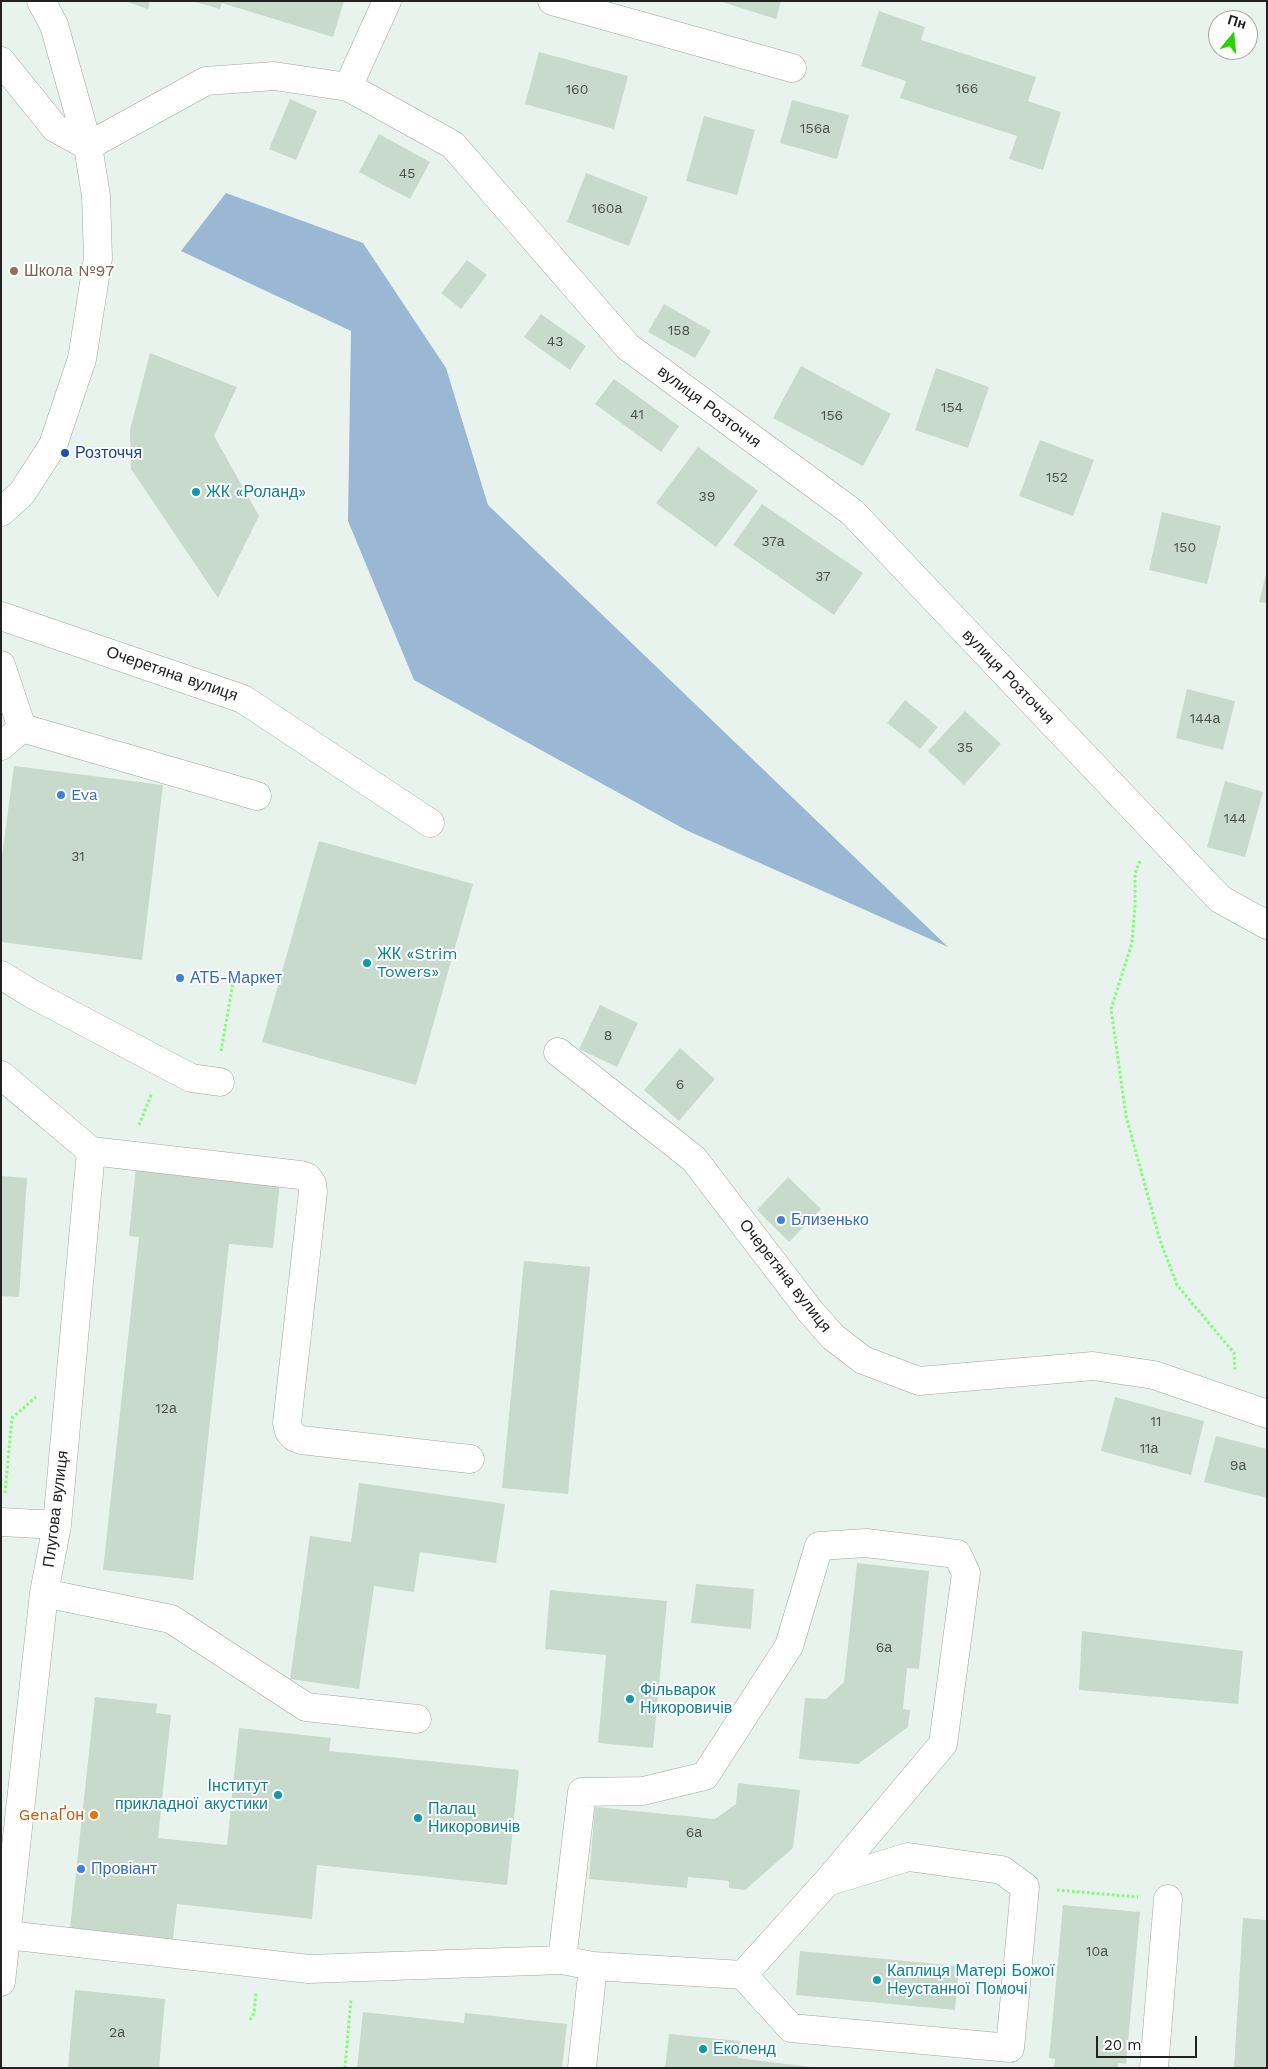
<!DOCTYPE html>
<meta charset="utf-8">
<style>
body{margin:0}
#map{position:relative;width:1268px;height:2069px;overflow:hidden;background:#e8f3ed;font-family:"Work Sans",sans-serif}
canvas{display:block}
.frame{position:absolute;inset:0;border:2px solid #222;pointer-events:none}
.north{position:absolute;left:1208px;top:10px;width:50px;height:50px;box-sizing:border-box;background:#fff;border:1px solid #a7a7a7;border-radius:50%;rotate:17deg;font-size:14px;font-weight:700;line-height:20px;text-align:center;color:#222}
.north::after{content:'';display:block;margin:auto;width:18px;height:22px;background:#29d400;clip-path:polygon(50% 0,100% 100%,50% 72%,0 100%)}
.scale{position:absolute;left:1096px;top:2036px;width:101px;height:22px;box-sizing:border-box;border:2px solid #222;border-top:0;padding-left:6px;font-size:15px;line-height:18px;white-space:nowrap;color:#222;-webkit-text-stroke:4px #fff;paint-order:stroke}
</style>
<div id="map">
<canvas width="1268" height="2069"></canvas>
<div class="frame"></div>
<div class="north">Пн</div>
<div class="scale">20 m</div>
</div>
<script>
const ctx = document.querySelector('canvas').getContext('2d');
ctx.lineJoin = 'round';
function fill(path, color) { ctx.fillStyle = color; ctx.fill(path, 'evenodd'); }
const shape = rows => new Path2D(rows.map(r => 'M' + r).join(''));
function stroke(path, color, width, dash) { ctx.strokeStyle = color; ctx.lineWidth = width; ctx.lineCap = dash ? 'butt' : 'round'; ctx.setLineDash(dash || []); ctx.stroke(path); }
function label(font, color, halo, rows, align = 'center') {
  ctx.font = font + ' "Work Sans",sans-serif'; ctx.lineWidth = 4; ctx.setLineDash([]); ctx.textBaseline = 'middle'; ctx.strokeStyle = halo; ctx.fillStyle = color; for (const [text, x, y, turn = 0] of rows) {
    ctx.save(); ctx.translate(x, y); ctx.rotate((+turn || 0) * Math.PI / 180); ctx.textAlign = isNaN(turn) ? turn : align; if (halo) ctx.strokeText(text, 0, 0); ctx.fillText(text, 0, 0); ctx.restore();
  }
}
const forest = shape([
 [226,193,363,243,446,368,488,505,948,947,686,830,414,680,348,521,351,331,181,251]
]);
const building = shape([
 [124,1,150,1,148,9],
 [218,1,344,1,333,37,222,3,220,9,195,2],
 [719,1,781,1,776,19],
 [879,11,925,27,921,40,1036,77,1028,101,1061,112,1043,170,1009,159,1017,136,900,98,906,81,861,66],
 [539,52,628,76,614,129,525,104],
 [290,99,317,111,296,160,269,149],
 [792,100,849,115,837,159,780,143],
 [704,116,755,130,737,195,686,181],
 [379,134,430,162,410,199,359,172],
 [586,173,648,197,629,246,567,222],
 [467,260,487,275,461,309,441,293],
 [664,304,711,331,695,358,648,332],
 [541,314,586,346,570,370,524,337],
 [150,353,237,387,214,436,259,516,218,598,131,469,130,430],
 [801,366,891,414,863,466,773,418],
 [936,368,989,387,968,448,915,430],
 [614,379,679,426,661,452,595,404],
 [1040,440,1094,460,1073,516,1019,496],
 [698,447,758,491,716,547,656,503],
 [762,504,863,573,834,615,733,545],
 [1162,512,1221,526,1207,584,1149,570],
 [1266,574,1267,574,1267,603,1259,602],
 [1187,689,1235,701,1223,750,1176,738],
 [905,700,938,727,920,749,887,723],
 [965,711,1001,744,964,785,928,751],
 [14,766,163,785,142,960,1,942,1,864],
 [1225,781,1263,792,1245,857,1207,847],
 [319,841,473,884,416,1085,262,1042],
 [600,1005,638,1023,617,1067,579,1049],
 [680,1048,715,1079,679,1121,644,1090],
 [136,1166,280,1182,273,1248,229,1244,193,1580,103,1570,139,1237,129,1236],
 [1,1176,27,1178,19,1297,1,1296],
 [788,1177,821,1209,789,1242,757,1210],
 [524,1261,590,1267,568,1494,502,1488],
 [1115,1397,1204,1421,1191,1475,1101,1451],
 [1216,1436,1267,1449,1267,1498,1204,1482],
 [359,1483,505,1504,496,1563,420,1552,414,1592,374,1586,359,1689,290,1679,310,1536,351,1542],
 [857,1563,929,1571,919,1669,907,1668,903,1709,910,1710,908,1727,858,1764,799,1759,805,1698,826,1699,844,1682],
 [696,1584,754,1589,751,1629,691,1623],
 [550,1590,667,1601,653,1748,598,1743,606,1655,545,1649],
 [1082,1631,1243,1651,1238,1704,1079,1690],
 [95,1697,157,1704,156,1713,171,1715,158,1838,227,1845,239,1728,331,1738,329,1751,519,1770,507,1885,317,1865,312,1919,177,1904,173,1939,70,1928],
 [738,1783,800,1790,793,1848,745,1890,729,1888,729,1881,688,1877,687,1888,589,1879,595,1807,715,1819,736,1804],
 [1063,1905,1140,1912,1126,2064,1118,2063,1118,2068,1054,2068,1055,2059,1049,2058],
 [1243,1918,1267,1920,1267,2068,1234,2068],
 [800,1951,959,1966,955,2010,796,1995],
 [75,1990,165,1999,159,2068,68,2068],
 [363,2012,464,2023,465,2013,567,2024,562,2068,357,2068],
 [669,2034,740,2041,738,2058,819,2068,665,2068]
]);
const path = shape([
 [1140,861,1135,873,1135,904,1132,943,1111,1009,1126,1116,1160,1240,1177,1285,1234,1353,1235,1371],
 [221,1051,234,977],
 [139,1125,152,1093],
 [5,1493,12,1418,36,1397],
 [1057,1890,1138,1897],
 [250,2020,254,2013,256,1993],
 [345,2068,351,1999]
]);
const minor = shape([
 [552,1,792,68],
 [1,61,55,128,88,146,206,81,274,76,348,87,453,145,628,347,852,512,1220,899,1267,925],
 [348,87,387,1],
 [1,512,22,493,53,445,82,359,98,258,96,196,88,146,54,25,41,1],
 [1,616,243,699,430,823],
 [1,665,22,728,257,796],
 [1,746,22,728],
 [1,975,32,994,191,1078,220,1082],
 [558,1052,694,1159,810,1311,833,1337,863,1360,919,1381,1093,1366,1154,1375,1267,1414],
 [1,1075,91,1151,57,1525,44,1593,1,1982],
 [91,1151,300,1175,307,1177,312,1184,313,1192,287,1423,289,1431,294,1437,301,1440,470,1459],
 [1,1522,57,1525],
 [44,1593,171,1619,306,1707,417,1719],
 [7,1935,309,1969,562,1960,593,1966,743,1975,791,2028,1010,2048,1025,1887,1002,1870,908,1857,827,1882],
 [562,1960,582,1792,643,1791,705,1776,789,1646,819,1546,866,1543,957,1554,966,1573,943,1744,827,1882,743,1975],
 [582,2068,593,1966],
 [1154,2068,1168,1899]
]);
const markers = [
 [14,271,5,"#8d6e63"],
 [65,453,5,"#1a4fb4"],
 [196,492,5,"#0f9aa8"],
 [61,795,5,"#3f7fe0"],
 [367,963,5,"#0f9aa8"],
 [180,978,5,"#3f7fe0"],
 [781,1220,5,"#3f7fe0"],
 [630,1699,5,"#0f9aa8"],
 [278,1795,5,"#0f9aa8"],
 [94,1815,5,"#e8710a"],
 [418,1818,5,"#0f9aa8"],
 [81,1869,5,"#3f7fe0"],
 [877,1980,5,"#0f9aa8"],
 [703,2049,5,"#0f9aa8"]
];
const numberNames = [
 ["166",967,89],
 ["160",577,90],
 ["156а",815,129],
 ["45",407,174],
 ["160а",607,209],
 ["158",679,331],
 ["43",555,342],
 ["154",952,408],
 ["41",637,415],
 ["156",832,416],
 ["152",1057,478],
 ["39",707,497],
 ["37а",773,542],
 ["150",1185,548],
 ["37",823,577],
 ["144а",1205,719],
 ["35",965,748],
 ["144",1235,819],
 ["31",78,857],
 ["8",608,1036],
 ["6",680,1085],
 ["12а",166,1409],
 ["11",1156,1422],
 ["11а",1149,1449],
 ["9а",1238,1466],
 ["6а",884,1648],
 ["6а",694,1833],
 ["10а",1097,1952],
 ["2а",117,2033]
];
const educationNames = [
 ["Школа №97",24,271]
];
const streetNames = [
 ["вулиця Розточчя",709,407,37],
 ["Очеретяна вулиця",172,674,19],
 ["вулиця Розточчя",1008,677,46],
 ["Очеретяна вулиця",785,1276,52],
 ["Плугова вулиця",56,1509,-83]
];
const transitNames = [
 ["Розточчя",75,453]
];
const cultureNames = [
 ["ЖК «Роланд»",206,492],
 ["ЖК «Strim",377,954],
 ["Towers»",377,972],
 ["Фільварок",640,1690],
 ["Никоровичів",640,1708],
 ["Інститут",268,1786,"right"],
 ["прикладної акустики",268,1804,"right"],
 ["Палац",428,1809],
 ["Никоровичів",428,1827],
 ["Каплиця Матері Божої",887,1971],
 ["Неустанної Помочі",887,1989],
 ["Еколенд",713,2049]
];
const shopNames = [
 ["Eva",71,795],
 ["АТБ-Маркет",190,978],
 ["Близенько",791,1220],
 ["Провіант",91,1869]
];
const foodNames = [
 ["GenaҐон",84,1815]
];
fill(forest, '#9ab7d4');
fill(building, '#c8dacc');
stroke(minor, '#a3a3a3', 29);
stroke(path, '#7aff6d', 3, [2.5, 2.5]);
stroke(minor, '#fff', 28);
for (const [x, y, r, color] of markers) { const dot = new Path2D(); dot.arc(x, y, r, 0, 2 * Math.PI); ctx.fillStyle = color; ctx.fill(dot); stroke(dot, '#fff', 2); }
label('14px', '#4c504c', null, numberNames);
label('16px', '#785e54', '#fff', educationNames, 'left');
label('16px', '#222', '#fff', streetNames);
label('16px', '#164399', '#fff', transitNames, 'left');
label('16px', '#0d838f', '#fff', cultureNames, 'left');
label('16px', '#366cbe', '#fff', shopNames, 'left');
label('16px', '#c56008', '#fff', foodNames, 'right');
</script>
